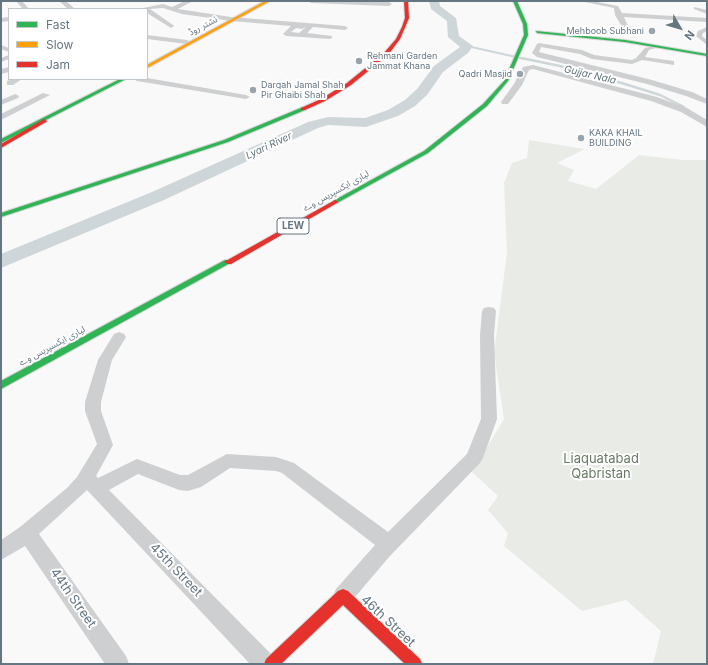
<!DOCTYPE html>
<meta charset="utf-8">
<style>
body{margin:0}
#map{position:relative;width:708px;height:665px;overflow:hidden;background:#f9f9f9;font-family:Inter,sans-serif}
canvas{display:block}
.frame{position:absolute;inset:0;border:2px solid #657683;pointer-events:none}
.legend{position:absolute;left:8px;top:8px;width:140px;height:72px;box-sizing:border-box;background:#fff;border:1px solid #c1c8cd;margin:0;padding:5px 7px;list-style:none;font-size:12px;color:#657683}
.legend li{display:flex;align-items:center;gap:8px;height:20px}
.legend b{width:20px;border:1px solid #c1c8cd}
.north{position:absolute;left:660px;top:8px;width:40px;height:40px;-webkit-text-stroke:3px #fff;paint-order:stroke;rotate:128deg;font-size:11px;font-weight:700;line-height:16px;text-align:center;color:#657683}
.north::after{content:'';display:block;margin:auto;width:14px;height:18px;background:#657683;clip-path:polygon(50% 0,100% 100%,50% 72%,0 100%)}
</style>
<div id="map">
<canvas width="708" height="665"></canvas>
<div class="frame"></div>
<ul class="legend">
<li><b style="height:5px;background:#30b455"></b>Fast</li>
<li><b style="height:5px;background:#ff9f0a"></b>Slow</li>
<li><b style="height:5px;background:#e5322d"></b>Jam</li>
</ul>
<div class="north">N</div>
</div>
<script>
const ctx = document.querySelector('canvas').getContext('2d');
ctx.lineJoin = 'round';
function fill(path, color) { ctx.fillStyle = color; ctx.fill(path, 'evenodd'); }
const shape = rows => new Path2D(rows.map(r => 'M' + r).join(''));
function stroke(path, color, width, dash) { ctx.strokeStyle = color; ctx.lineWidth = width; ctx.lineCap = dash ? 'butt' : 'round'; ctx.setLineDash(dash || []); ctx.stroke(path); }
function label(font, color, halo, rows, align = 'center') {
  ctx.font = font + ' Inter,"Noto Sans Arabic",sans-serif'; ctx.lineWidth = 4; ctx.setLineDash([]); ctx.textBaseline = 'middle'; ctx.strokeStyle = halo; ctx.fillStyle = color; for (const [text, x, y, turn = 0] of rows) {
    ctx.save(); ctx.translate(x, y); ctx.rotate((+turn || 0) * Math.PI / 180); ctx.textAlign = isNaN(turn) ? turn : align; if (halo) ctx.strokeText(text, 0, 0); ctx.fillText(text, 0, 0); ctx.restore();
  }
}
const green = shape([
 [529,140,585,149,557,163,574,170,568,181,596,189,639,155,683,160,707,160,707,664,653,664,661,631,626,600,582,611,504,546,508,533,488,510,498,496,472,472,504,419,494,353,507,253,504,183,512,163,527,158]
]);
const streamFar1 = shape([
 [467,46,525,59]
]);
const stream = shape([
 [521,58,560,66,625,84,660,95,684,107]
]);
const river = shape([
 [429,1,439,1,440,6,456,18,459,36,473,46,468,53,443,72,427,95,415,106,398,116,366,127,328,125,318,128,164,200,1,268,1,254,152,192,308,122,328,117,365,118,388,110,405,100,417,89,434,66,460,47,448,37,447,21,431,9,429,1]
]);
const street = shape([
 [16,1,22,1,29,9,23,9,16,1],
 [59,1,66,1,75,9,68,9,59,1],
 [185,1,193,1,178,9,231,17,345,26,348,28,345,30,313,27,307,33,332,36,332,38,330,39,286,36,283,34,291,26,231,21,182,14,163,8,150,9,173,25,174,26,171,28,147,13,147,9,138,9,163,4,172,7,185,1],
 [306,27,299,33,291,32,296,28,302,29,306,27],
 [308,1,356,1,389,2,392,4,389,6,311,3,308,1],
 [580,1,592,1,618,6,622,13,707,18,707,22,624,17,627,24,632,28,630,33,595,32,592,30,593,29,626,29,621,25,615,15,614,8,580,1],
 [694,7,707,10,707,14,694,9,694,7],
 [9,17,9,21,1,22,1,18,9,17],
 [707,27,707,31,703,33,702,36,707,40,707,45,696,36,698,31,707,27],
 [147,35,187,40,190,42,187,44,147,39,147,35],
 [539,43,582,50,594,55,632,60,636,58,645,48,659,45,659,47,649,50,645,57,674,61,674,65,642,60,632,64,592,59,580,54,541,47,539,52,652,80,692,92,707,99,707,104,686,96,647,84,537,57,532,53,537,44,539,43],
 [1,45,9,48,9,52,1,49,1,45],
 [9,55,9,59,1,62,1,58,9,55],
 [533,65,657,97,687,108,707,120,707,127,681,112,651,101,533,69,529,70,522,85,508,104,502,104,501,102,514,84,523,67,533,65],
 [9,67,9,72,1,74,1,69,9,67],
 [147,78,246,95,250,97,246,99,137,81,133,79,147,78],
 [12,79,22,79,13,85,7,85,7,81,12,79],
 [43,93,50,95,1,120,1,114,43,93],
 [15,94,19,96,18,98,1,105,1,100,15,94],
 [489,307,494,308,496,311,494,335,497,419,483,458,480,463,389,557,350,603,343,606,336,603,333,596,336,589,375,545,282,473,276,471,230,468,201,487,188,491,179,490,138,474,109,490,273,656,276,664,250,664,87,490,39,534,126,656,129,664,105,664,25,546,1,560,1,540,20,527,67,488,77,477,97,444,85,411,85,402,98,360,114,334,119,332,124,334,126,337,112,360,101,402,101,411,113,445,96,476,98,478,137,459,180,475,188,475,227,454,276,457,294,463,388,532,467,454,481,419,480,335,482,311,484,308,489,307]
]);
const fast = shape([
 [513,1,517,1,527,24,528,35,508,81,487,106,428,153,337,203,333,203,333,201,424,151,483,104,504,81,524,35,523,24,513,1],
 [536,31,625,40,707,54,707,56,625,42,537,33,536,31],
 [120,79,126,79,1,143,1,139,120,79],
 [303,107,306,109,305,110,228,142,1,217,1,213,224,140,303,107],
 [225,260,228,260,232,262,1,389,1,381,225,260]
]);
const slow = shape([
 [265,1,270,1,147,68,147,65,265,1]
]);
const jam = shape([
 [404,1,408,1,409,18,400,39,388,55,351,85,325,101,305,110,301,110,301,108,321,99,347,83,384,53,396,39,402,27,405,18,404,1],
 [44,119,47,121,46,122,1,148,1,144,44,119],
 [335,200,338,202,337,203,231,264,228,264,224,262,335,200],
 [343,589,348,591,420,659,422,664,405,664,343,605,281,664,264,664,266,659,338,591,343,589]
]);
const markers = [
 [652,31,4,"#99a4ac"],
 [359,61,4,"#99a4ac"],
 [520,74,4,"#99a4ac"],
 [253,90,4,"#99a4ac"],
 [581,138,4,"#99a4ac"]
];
const farStreetnames = [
 ["نشتر روڈ",203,26,-28],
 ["لیاری ایکسپریس وے",336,191,-29],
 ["لیاری ایکسپریس وے",52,346,-28]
];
const farPoinames = [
 ["Mehboob Subhani",644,31,"right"],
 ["Rehmani Garden",367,56],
 ["Jammat Khana",367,66],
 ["Qadri Masjid",512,74,"right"],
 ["Dargah Jamal Shah",261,85],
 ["Pir Ghaibi Shah",261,95],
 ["KAKA KHAIL",589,133],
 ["BUILDING",589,143]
];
const farWaternames = [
 ["Gujjar Nala",590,75,13],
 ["Lyari River",269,146,-25]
];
const shields = [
 [293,226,32]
];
const shieldNames = [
 ["LEW",293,226]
];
const nearParknames = [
 ["Liaquatabad",601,459],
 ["Qabristan",601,474]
];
const nearStreetnames = [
 ["45th Street",176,570,46],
 ["44th Street",73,598,55],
 ["46th Street",388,621,43]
];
fill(green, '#e8ebe6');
stroke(streamFar1, '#ced6d9', 2);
stroke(stream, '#ced6d9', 2.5);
fill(river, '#ced6d9');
stroke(fast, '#d5d6d7', 2);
stroke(slow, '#d5d6d7', 2);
stroke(jam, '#d5d6d7', 2);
fill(street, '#cecfd0');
fill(fast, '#30b455');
fill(slow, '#ff9f0a');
fill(jam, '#e5322d');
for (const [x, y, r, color] of markers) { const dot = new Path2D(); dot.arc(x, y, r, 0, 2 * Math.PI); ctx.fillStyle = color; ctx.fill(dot); stroke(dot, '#fff', 1.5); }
label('9px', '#657683', '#fff', farStreetnames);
label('9px', '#657683', '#fff', farPoinames, 'left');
label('italic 10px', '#60757c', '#fff', farWaternames);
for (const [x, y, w] of shields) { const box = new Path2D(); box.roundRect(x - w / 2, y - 8, w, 16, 3); ctx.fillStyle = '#fff'; ctx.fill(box); stroke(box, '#657683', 1); }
label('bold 10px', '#657683', null, shieldNames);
label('13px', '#687a64', '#fff', nearParknames);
label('13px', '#657683', '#fff', nearStreetnames);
</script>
